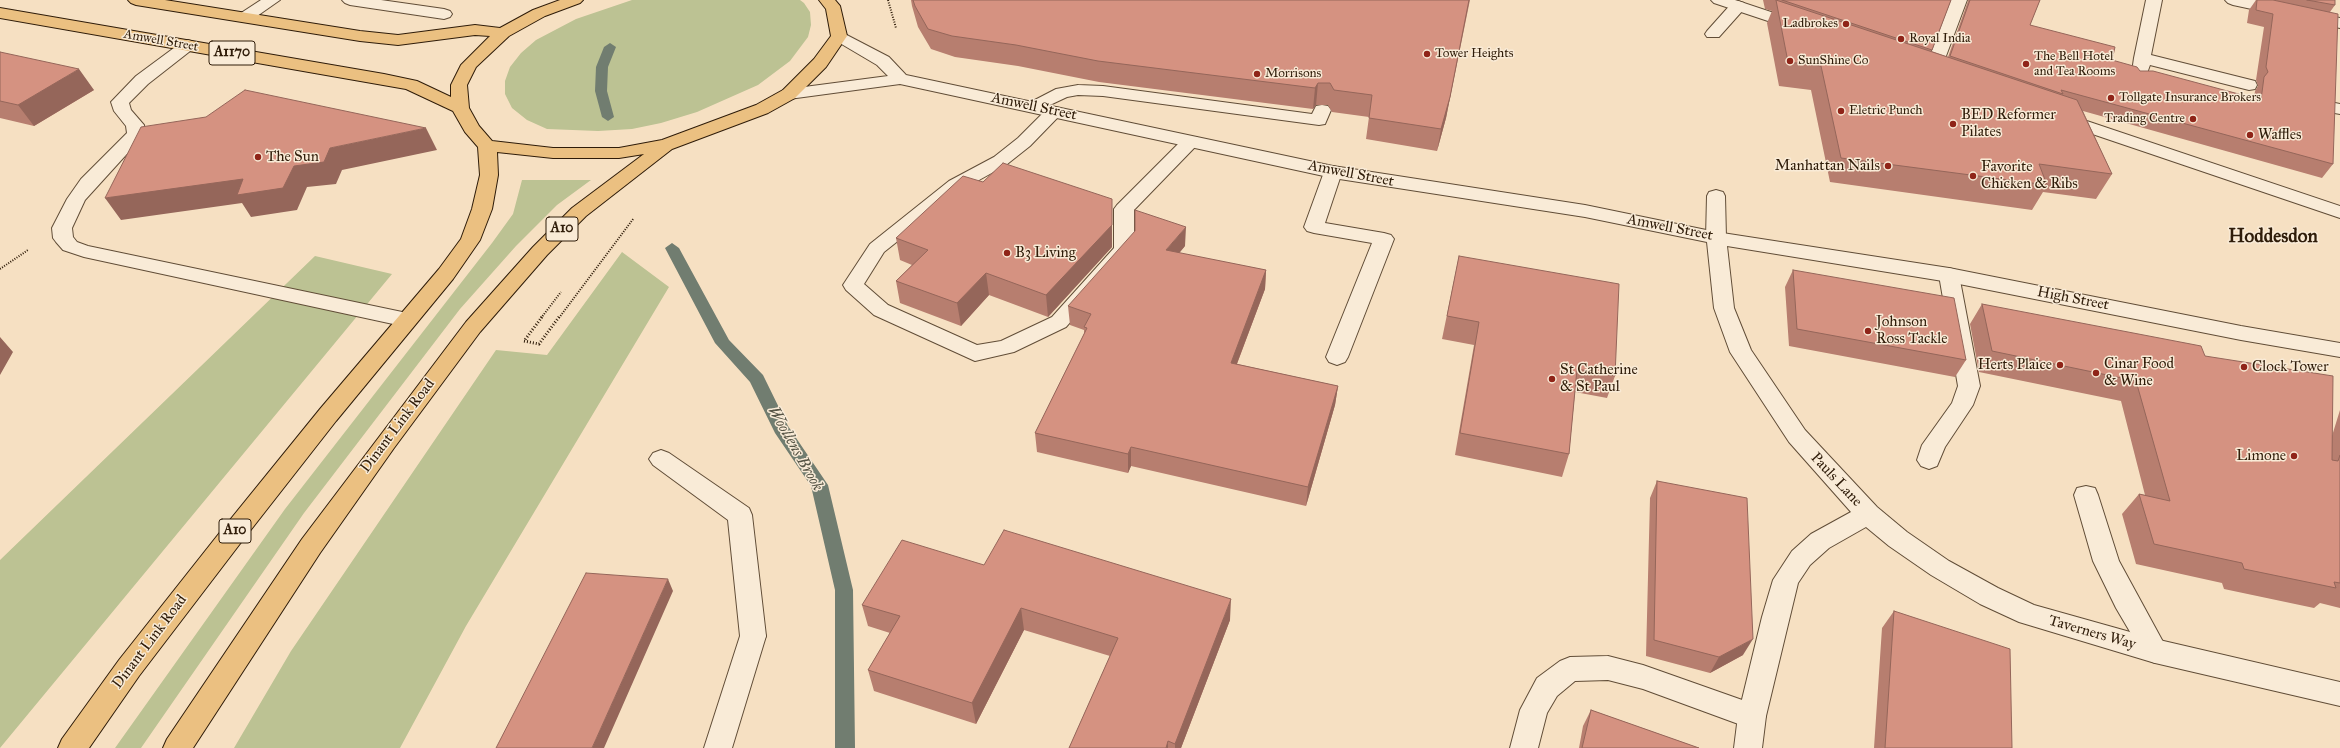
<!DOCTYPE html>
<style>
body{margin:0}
canvas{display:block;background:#f6e0c2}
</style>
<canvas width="2340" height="748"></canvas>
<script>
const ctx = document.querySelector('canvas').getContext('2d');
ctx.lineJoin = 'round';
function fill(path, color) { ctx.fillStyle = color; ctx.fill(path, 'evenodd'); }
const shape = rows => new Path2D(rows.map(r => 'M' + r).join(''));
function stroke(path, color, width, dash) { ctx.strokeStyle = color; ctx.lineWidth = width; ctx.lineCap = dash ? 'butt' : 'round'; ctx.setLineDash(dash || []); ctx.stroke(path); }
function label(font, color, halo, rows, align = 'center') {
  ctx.font = font + ' "IM FELL Great Primer",serif'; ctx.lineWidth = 3; ctx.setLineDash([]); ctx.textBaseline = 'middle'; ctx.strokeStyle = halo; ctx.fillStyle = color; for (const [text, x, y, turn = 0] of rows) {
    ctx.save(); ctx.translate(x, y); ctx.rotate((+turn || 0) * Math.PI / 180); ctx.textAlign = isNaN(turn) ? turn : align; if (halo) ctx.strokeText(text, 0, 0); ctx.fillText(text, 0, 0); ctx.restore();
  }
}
const green = shape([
 [632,0,800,0,804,3,810,12,811,25,808,37,790,61,758,85,697,112,661,123,632,129,598,131,547,129,527,120,512,108,505,94,505,81,510,67,521,53,536,40,576,19],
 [522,180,591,180,557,205,516,246,460,309,304,513,141,748,115,748,285,509,492,243,513,214],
 [622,252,669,287,466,626,400,748,234,748,291,651,496,350,547,355],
 [315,256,392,274,0,748,0,560]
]);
const stream = shape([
 [610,43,616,47,608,67,607,91,614,117,608,121,602,117,595,91,596,67,604,47,610,43],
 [672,243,679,248,729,340,763,375,788,426,828,485,853,590,855,748,835,748,835,590,811,486,775,433,750,382,715,343,665,248,672,243]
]);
const pathFar1 = shape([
 [888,0,896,28],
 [0,269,28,250],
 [541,318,561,292],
 [559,318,634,218]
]);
const path = shape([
 [542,317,524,341,539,344,559,317]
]);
const lane = shape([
 [261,0,280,0,250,21,238,21,236,18,238,15,261,0],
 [342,0,381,0,444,9,450,11,452,14,450,17,444,19,350,5,345,3,342,0],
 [2146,0,2162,0,2151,55,2255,81,2257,85,2255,89,2249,90,2150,65,2146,76,2134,76,2132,72,2134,58,2146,0],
 [2225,0,2255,0,2340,18,2340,28,2233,5,2228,3,2225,0],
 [1738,1,1744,3,1746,6,1744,9,1719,37,1707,37,1705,34,1707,31,1732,3,1738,1],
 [188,40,194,42,196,45,194,48,148,84,129,103,131,110,144,125,145,134,85,200,72,228,73,237,77,242,88,246,407,313,414,315,418,320,414,325,407,327,84,257,63,250,56,242,53,238,52,228,67,199,81,179,127,133,126,126,114,111,111,102,136,76,182,42,188,40],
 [1078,85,1103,86,1312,114,1316,106,1322,105,1328,106,1331,110,1325,124,1319,125,1103,96,1078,95,1067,97,1035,112,1029,111,1026,107,1029,103,1056,89,1078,85],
 [2335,103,2340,104,2340,114,2329,112,2326,108,2329,104,2335,103],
 [1054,107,1060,108,1063,112,1030,146,1006,165,963,189,884,252,864,284,888,305,977,345,1001,341,1052,317,1114,248,1114,209,1117,205,1185,137,1197,137,1200,141,1197,145,1134,210,1134,249,1131,253,1066,327,1014,352,975,361,874,315,846,290,843,285,870,244,949,181,994,157,1018,138,1048,108,1054,107],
 [1333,166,1340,168,1342,172,1325,223,1384,233,1391,235,1394,239,1348,357,1345,362,1337,365,1329,362,1326,357,1372,243,1314,233,1307,231,1304,227,1324,172,1326,168,1333,166],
 [1716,190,1723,192,1725,196,1726,238,1723,242,1716,244,1709,242,1706,238,1707,196,1709,192,1716,190],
 [1949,268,1956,270,1959,275,1980,386,1973,405,1945,447,1937,466,1929,469,1921,466,1917,460,1922,445,1952,403,1958,386,1939,275,1942,270,1949,268],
 [661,450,669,453,749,508,752,515,766,636,762,644,753,647,744,644,740,636,728,520,653,465,649,459,653,453,661,450],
 [2086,486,2095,488,2098,495,2119,561,2168,651,2164,659,2155,663,2146,659,2116,608,2093,561,2074,495,2077,488,2086,486],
 [1608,656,1643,665,1762,707,1766,716,1762,725,1752,729,1643,689,1608,680,1575,681,1557,696,1547,713,1538,748,1510,748,1520,710,1537,678,1560,661,1570,657,1608,656]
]);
const street = shape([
 [1711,0,1735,0,1804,23,1806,26,1804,29,1798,31,1714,3,1711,0],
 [1951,0,1967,0,1940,72,1938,76,1932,77,1926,76,1924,72,1951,0],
 [839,31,889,57,906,75,1333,166,1585,205,1716,232,1949,268,2241,326,2340,343,2340,357,2241,340,1949,282,1727,246,1734,308,1751,350,1805,430,1877,507,1907,532,1949,561,1998,588,2034,605,2155,639,2340,682,2340,706,2155,663,2019,622,1980,604,1931,575,1889,546,1866,527,1829,548,1810,565,1798,583,1766,716,1762,748,1734,748,1738,716,1762,617,1773,580,1792,551,1811,534,1851,512,1789,442,1730,352,1714,308,1707,242,1585,217,1333,178,900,84,789,99,783,98,780,94,783,90,789,89,888,76,877,65,833,39,831,36,833,33,839,31],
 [2063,113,2340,206,2340,218,2057,122,2054,118,2057,114,2063,113],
 [753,625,762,628,766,636,732,748,704,748,740,636,744,628,753,625]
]);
const primary = shape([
 [128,0,165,0,360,31,398,35,475,25,500,28,533,10,560,0,583,0,580,3,545,16,509,36,476,67,467,85,469,108,479,126,492,141,553,148,619,148,662,140,756,105,783,90,814,59,831,36,826,9,819,0,835,0,840,6,847,36,826,67,795,98,768,113,672,149,586,216,547,255,480,332,394,448,320,553,193,748,163,748,167,739,302,539,466,322,533,247,572,208,644,154,619,158,553,158,497,152,498,175,492,209,480,240,453,279,336,421,239,545,139,676,89,748,58,748,62,739,119,660,221,531,320,409,439,269,461,239,472,209,480,175,478,147,465,132,453,111,406,89,0,18,0,8,384,74,417,81,451,97,451,85,461,65,490,36,475,35,398,45,360,41,136,5,131,3,128,0]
]);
const wall = shape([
 [911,0,1470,0,1446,118,1437,151,1366,139,1369,117,1332,112,1328,105,1316,105,1313,109,1099,82,1018,66,955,57,931,49,918,27,912,6],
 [1763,0,1951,0,1931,51,1948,57,1968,1,1968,0,2040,0,2030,25,2112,60,2140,71,2254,98,2255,91,2258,86,2256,80,2264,27,2247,23,2249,10,2256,0,2335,0,2335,5,2330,12,2333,164,2322,178,2083,111,2112,174,2096,199,2043,192,2032,210,1830,182,1811,90,1779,86,1767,23,1772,11,1765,9],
 [0,52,94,90,34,126,0,118],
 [983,182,1112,199,1112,247,1048,317,989,295,961,326,900,303,896,281,912,265,900,260,896,238],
 [1185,246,1179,253,1266,270,1265,289,1237,364,1338,386,1335,405,1306,506,1131,466,1128,473,1037,452,1035,433,1084,334,1084,330,1070,325,1068,306],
 [1459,256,1615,376,1607,398,1575,392,1569,454,1562,477,1455,455,1474,345,1442,339],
 [1793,270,1966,360,1955,377,1789,346,1785,287],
 [1982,304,2205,356,2332,436,2340,410,2340,608,2320,603,2314,608,2224,589,2222,583,2136,564,2122,514,2139,494,2145,495,2121,401,1979,372,1970,324],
 [1657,481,1743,655,1710,673,1646,656,1650,498],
 [984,565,1230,620,1181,748,1069,748,1110,656,1024,630,976,724,874,691,868,670,890,633,868,626,862,605],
 [1894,611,2012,748,1874,748,1882,628],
 [1591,710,1699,748,1579,748,1583,726]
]);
const shadedWall = shape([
 [1469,0,1446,118,1437,151,1441,129],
 [79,69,94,90,34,126,18,105],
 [1318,83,1316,105,1313,109,1315,88],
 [426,128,437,150,342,170,336,184,307,187,297,210,251,217,242,203,121,220,105,198,294,166,330,148],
 [1112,199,1112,247,1048,317,1046,295],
 [1186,227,1185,246,1166,269,1166,250],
 [1266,270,1265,289,1230,382,1231,363],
 [986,273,989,295,961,326,957,303],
 [0,337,13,352,0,375],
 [1338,386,1335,405,1306,506,1308,487],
 [1131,447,1131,466,1128,473,1128,454],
 [668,579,673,591,604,748,592,748],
 [1231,599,1230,620,1181,748,1175,748,1175,744],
 [1021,608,1024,630,976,724,972,703],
 [1753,639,1743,655,1710,673,1719,657],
 [1168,741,1168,748,1166,748]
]);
const building = shape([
 [913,0,1469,0,1450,97,1441,129,1369,118,1372,95,1334,90,1330,83,1318,83,1315,88,1098,61,1016,45,952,36,928,29,915,6,913,0],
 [1776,0,2077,100,2112,174,2039,164,2047,185,1841,158,1821,66,1788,62,1776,0],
 [1782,0,1951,0,1932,50,1782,0],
 [1970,0,2040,0,2030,25,2115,47,2112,60,2137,67,2140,71,2153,71,2261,100,2264,77,2268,72,2266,67,2273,14,2256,10,2257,0,2273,0,2338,14,2333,164,2061,90,2063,94,1950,56,1970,0],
 [2307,0,2335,0,2335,5,2307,0],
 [0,52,79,69,18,105,0,101,0,52],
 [245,90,426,128,330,148,324,162,294,166,283,188,237,195,243,179,105,198,141,127,206,117,245,90],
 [1003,163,1112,199,1112,225,1046,295,986,273,957,303,896,281,928,250,896,238,963,176,983,182,1003,163],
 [1135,210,1186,227,1166,250,1266,270,1231,363,1338,386,1308,487,1131,447,1128,454,1035,433,1087,328,1084,327,1091,314,1068,306,1135,231,1135,210],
 [1459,256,1619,284,1615,376,1577,369,1569,454,1460,433,1479,322,1447,316,1459,256],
 [1793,270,1954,298,1966,360,1797,329,1793,270],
 [1982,304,2201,346,2205,356,2333,376,2332,460,2338,461,2340,455,2340,583,2334,582,2336,588,2244,569,2242,563,2154,544,2139,494,2170,501,2136,381,1992,351,1982,304],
 [1657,481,1747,498,1753,639,1719,657,1654,640,1657,481],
 [1004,530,1231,599,1175,744,1168,741,1166,748,1069,748,1118,638,1021,608,972,703,868,670,900,616,862,605,902,540,984,565,1004,530],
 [586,573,668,579,592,748,496,748,586,573],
 [1894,611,2010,649,2012,748,1885,748,1894,611],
 [1591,710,1699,748,1582,748,1591,710]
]);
const markers = [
 [1846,24,4,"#8f2418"],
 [1901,39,4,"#8f2418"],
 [1427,54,4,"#8f2418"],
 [1790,61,4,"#8f2418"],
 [2026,64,4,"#8f2418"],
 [1257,74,4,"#8f2418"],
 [2111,98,4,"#8f2418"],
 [1841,111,4,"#8f2418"],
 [2193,119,4,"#8f2418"],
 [1953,124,4,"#8f2418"],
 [2250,135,4,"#8f2418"],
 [258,157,4,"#8f2418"],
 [1888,166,4,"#8f2418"],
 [1973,176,4,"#8f2418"],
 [1007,253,4,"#8f2418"],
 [1868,331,4,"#8f2418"],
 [2060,365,4,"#8f2418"],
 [2244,367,4,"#8f2418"],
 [2096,373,4,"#8f2418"],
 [1552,379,4,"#8f2418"],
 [2294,456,4,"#8f2418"]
];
const farPoinames = [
 ["Ladbrokes",1838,24,"right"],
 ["Royal India",1909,39],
 ["Tower Heights",1435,54],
 ["The Bell Hotel",2034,57],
 ["and Tea Rooms",2034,72],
 ["SunShine Co",1798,61],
 ["Morrisons",1265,74],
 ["Tollgate Insurance Brokers",2119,98],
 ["Eletric Punch",1849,111],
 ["Trading Centre",2185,119,"right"]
];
const farStreetnames = [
 ["Amwell Street",161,41,10]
];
const shields = [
 [232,53,46],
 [562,229,32],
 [235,531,32]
];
const shieldNames = [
 ["A1170",232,53],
 ["A10",562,229],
 ["A10",235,531]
];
const streetNames = [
 ["Amwell Street",1034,107,12],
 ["Amwell Street",1351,174,11],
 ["Amwell Street",1670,228,11],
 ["High Street",2073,299,11],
 ["Dinant Link Road",398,426,-53],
 ["Pauls Lane",1836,480,47],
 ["Taverners Way",2092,633,16],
 ["Dinant Link Road",150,642,-53]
];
const poiNames = [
 ["BED Reformer",1961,115],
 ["Pilates",1961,132],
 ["Waffles",2258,135],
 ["The Sun",266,157],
 ["Manhattan Nails",1880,166,"right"],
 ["Favorite",1981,167],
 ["Chicken & Ribs",1981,184],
 ["B3 Living",1015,253],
 ["Johnson",1876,322],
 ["Ross Tackle",1876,339],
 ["Cinar Food",2104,364],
 ["& Wine",2104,381],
 ["Herts Plaice",2052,365,"right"],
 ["Clock Tower",2252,367],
 ["St Catherine",1560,370],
 ["& St Paul",1560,387],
 ["Limone",2286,456,"right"]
];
const waterNames = [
 ["Woollens Brook",795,449,60]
];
const districtNames = [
 ["Hoddesdon",2273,237]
];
fill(green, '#bcc293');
fill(stream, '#717d70');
stroke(lane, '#614d37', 2);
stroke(street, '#614d37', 2);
stroke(primary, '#2f1c09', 2);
stroke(pathFar1, '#2f1c09', 2, [1, 1.5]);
stroke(path, '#2f1c09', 3, [1, 2]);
fill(lane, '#f9ebd7');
fill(street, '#f9ebd7');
fill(primary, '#ebc081');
fill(wall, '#b77e6f');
fill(shadedWall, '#95665a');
fill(building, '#d59281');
stroke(building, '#95665a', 1);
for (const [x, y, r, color] of markers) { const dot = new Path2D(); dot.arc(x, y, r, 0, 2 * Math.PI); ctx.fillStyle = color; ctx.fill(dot); stroke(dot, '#f9ebd7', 1.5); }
label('13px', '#2f1c09', '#f9ebd7', farPoinames, 'left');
label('13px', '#2f1c09', '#f9ebd7', farStreetnames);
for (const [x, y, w] of shields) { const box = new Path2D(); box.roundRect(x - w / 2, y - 12, w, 24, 3); ctx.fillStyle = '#f9ebd7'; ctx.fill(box); stroke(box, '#2f1c09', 1); }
label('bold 14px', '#2f1c09', null, shieldNames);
label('15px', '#2f1c09', '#f9ebd7', streetNames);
label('15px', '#2f1c09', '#f9ebd7', poiNames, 'left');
label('italic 16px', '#565445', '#f9ebd7', waterNames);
label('bold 19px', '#2f1c09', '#f9ebd7', districtNames);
</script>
